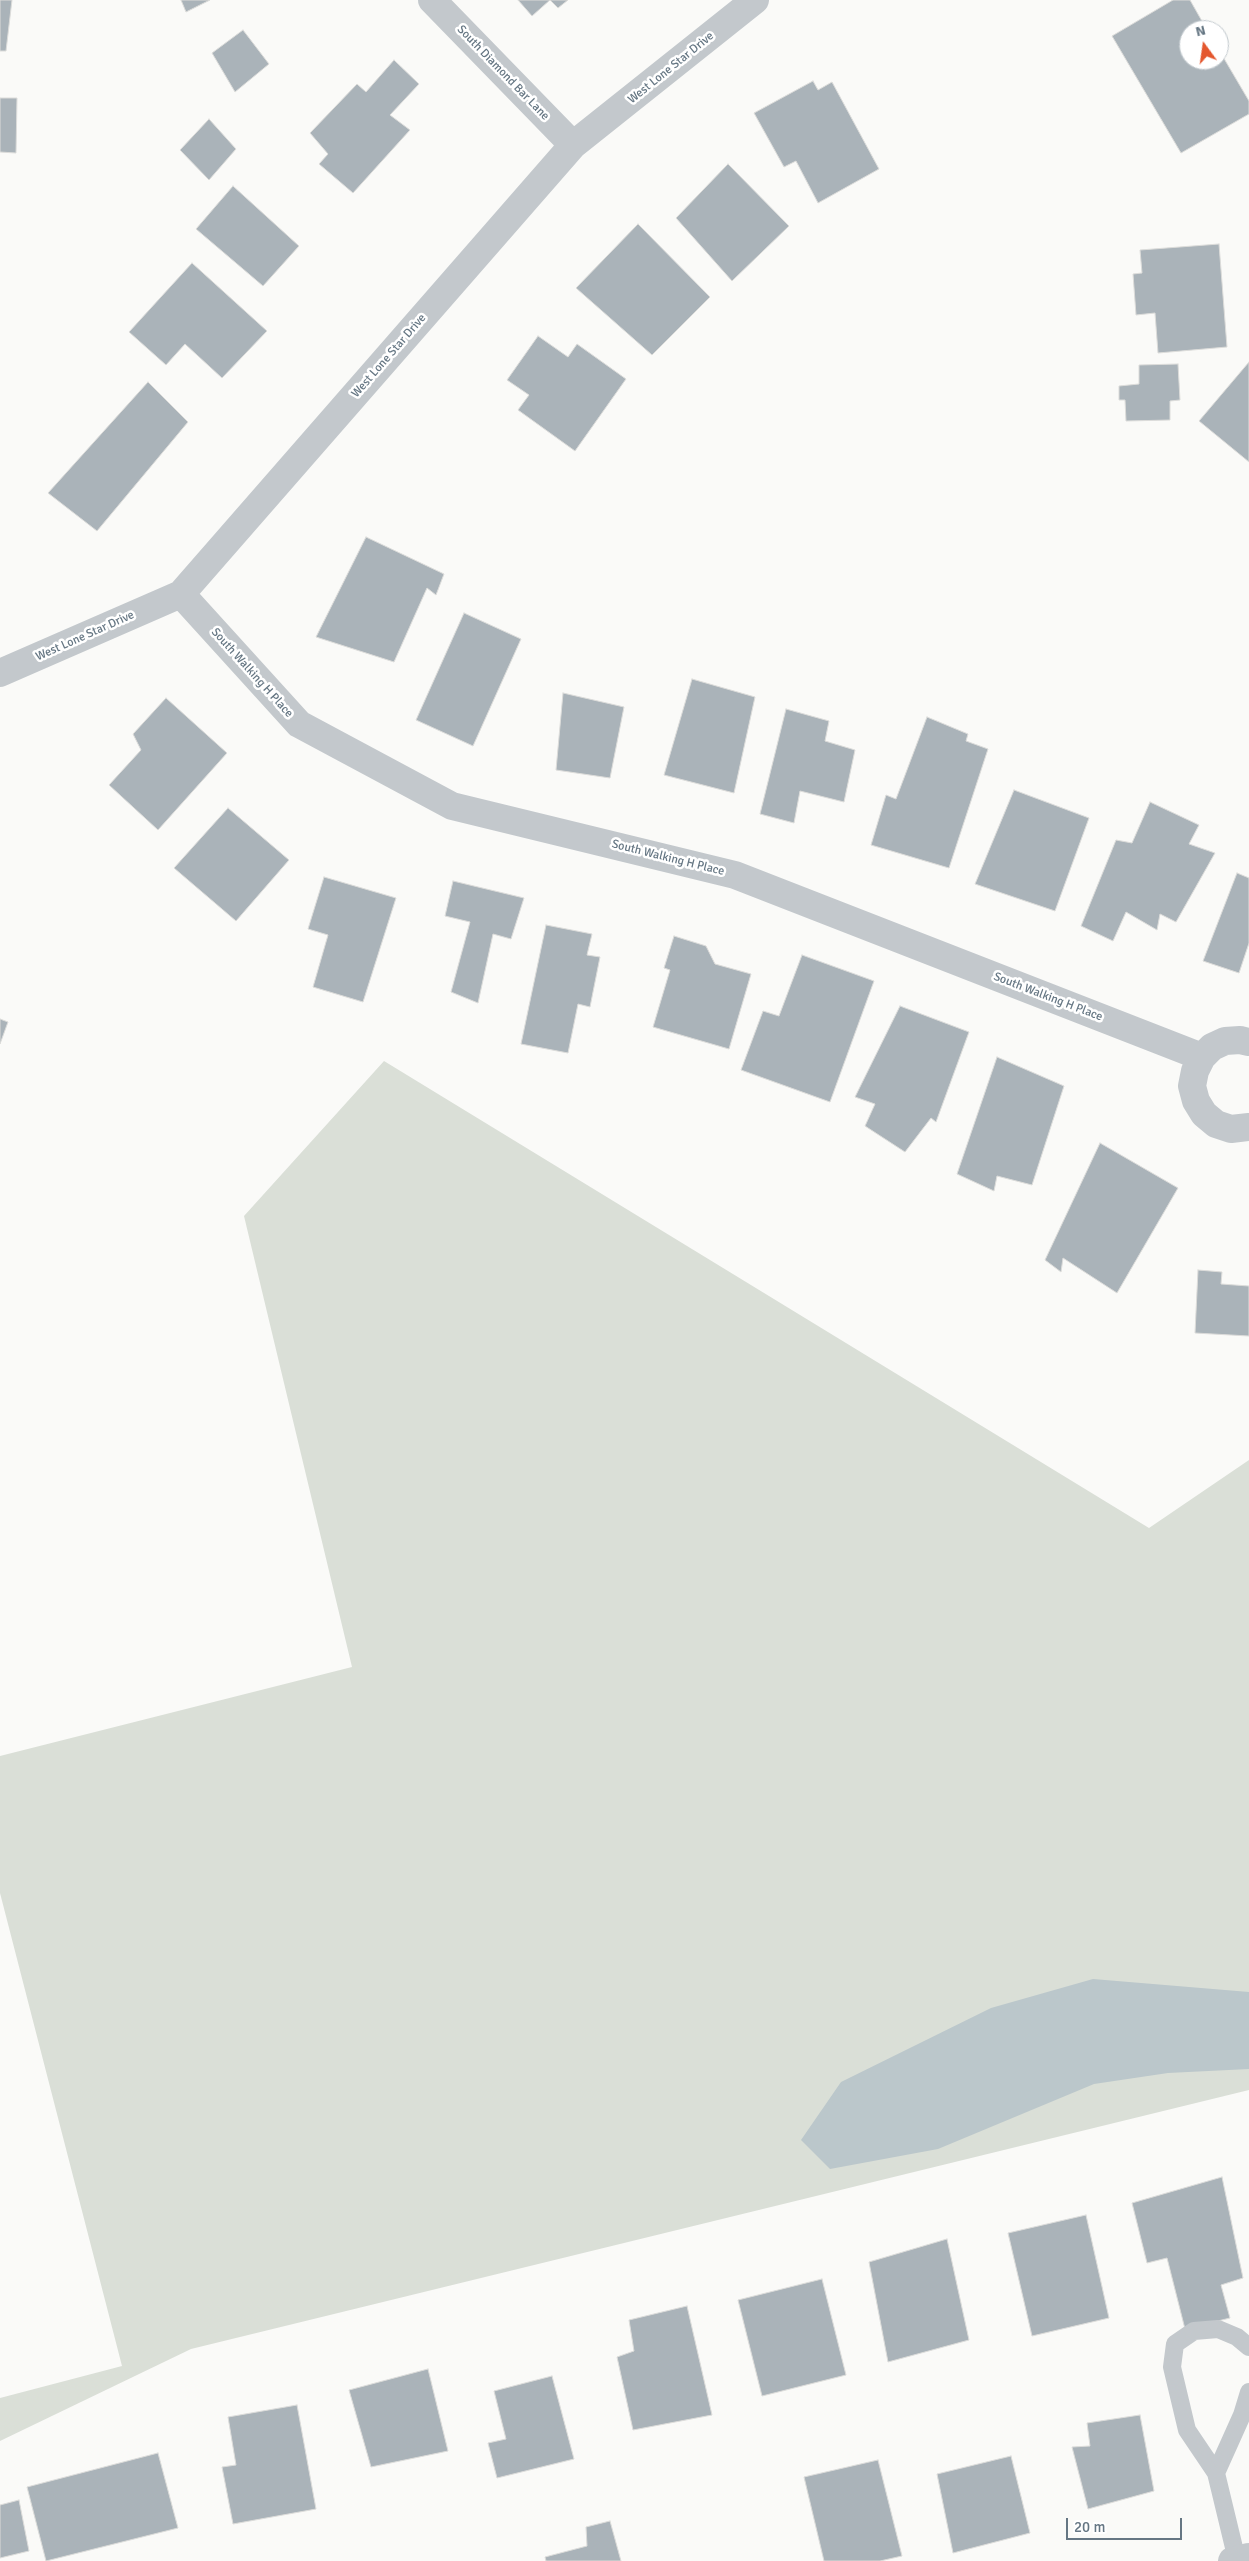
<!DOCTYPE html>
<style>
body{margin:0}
#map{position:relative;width:1249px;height:2561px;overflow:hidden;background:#fafaf8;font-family:Signika,sans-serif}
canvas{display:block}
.north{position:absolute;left:1179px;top:20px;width:50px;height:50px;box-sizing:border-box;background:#fff;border:1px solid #c1c8cd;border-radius:50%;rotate:346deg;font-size:14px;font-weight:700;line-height:20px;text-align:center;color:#657683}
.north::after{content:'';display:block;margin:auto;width:18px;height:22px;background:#e4572e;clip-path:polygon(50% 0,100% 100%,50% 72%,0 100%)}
.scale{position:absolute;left:1066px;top:2518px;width:116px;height:22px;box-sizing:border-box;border:2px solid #657683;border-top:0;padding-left:6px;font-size:15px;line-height:18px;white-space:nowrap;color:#657683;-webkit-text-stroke:4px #fff;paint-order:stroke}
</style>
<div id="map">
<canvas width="1249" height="2561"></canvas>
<div class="north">N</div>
<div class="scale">20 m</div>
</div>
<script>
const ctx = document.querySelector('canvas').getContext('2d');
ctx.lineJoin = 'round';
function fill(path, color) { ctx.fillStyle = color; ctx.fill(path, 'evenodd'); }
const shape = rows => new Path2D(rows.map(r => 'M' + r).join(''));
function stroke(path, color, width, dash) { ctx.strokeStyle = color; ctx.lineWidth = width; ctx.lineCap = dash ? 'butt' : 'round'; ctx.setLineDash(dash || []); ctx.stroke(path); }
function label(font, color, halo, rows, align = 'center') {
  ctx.font = font + ' Signika,sans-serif'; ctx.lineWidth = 5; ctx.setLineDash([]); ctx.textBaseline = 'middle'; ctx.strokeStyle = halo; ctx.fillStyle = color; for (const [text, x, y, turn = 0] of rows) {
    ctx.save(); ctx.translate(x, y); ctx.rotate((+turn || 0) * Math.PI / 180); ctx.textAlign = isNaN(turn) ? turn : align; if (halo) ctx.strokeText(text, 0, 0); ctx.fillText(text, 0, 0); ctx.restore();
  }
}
const green = shape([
 [384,1061,1149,1528,1249,1460,1249,2090,191,2349,0,2441,0,2398,122,2366,0,1893,0,1756,352,1667,244,1216]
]);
const water = shape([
 [1093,1979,1249,1992,1249,2069,1168,2073,1094,2084,938,2149,830,2169,801,2140,841,2082,991,2008]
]);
const building = shape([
 [0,0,12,0,6,51,0,51,0,0],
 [181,0,210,0,186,12,181,0],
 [518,0,568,0,558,8,550,0,532,16,518,0],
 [1173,0,1190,0,1207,30,1189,30,1189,60,1219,60,1219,50,1249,101,1249,114,1181,153,1112,36,1173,0],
 [243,30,269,64,235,92,212,53,243,30],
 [394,60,419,84,390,115,410,130,353,193,319,164,328,154,310,133,357,84,366,92,394,60],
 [813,81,818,90,832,82,879,169,818,203,796,161,784,167,754,113,813,81],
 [0,98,17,98,16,153,0,152,0,98],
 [209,119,236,149,209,180,180,150,209,119],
 [728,164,789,226,732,281,676,218,728,164],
 [233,186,299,246,263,286,196,229,233,186],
 [638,224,710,297,652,355,576,288,638,224],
 [1219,244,1227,347,1158,353,1155,313,1136,315,1133,274,1142,273,1140,250,1219,244],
 [192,263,267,331,222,378,185,344,166,365,129,332,192,263],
 [538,336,568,357,577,344,626,379,575,451,518,410,529,395,507,380,538,336],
 [1249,362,1249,462,1199,421,1249,362],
 [1178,364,1180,400,1170,401,1170,420,1126,421,1125,400,1119,400,1119,386,1139,384,1139,365,1178,364],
 [148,382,188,422,97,531,48,493,148,382],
 [366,537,444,574,436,595,427,588,394,662,316,637,366,537],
 [464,613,521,639,473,746,416,720,464,613],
 [692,679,755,697,734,793,664,775,692,679],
 [563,693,624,707,610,778,556,770,563,693],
 [166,698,227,753,158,830,109,785,141,750,133,734,166,698],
 [786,709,829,721,825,741,855,750,844,802,800,791,794,823,760,814,786,709],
 [927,717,968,734,966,741,988,749,949,868,871,845,886,795,896,799,927,717],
 [1014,790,1089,818,1055,911,975,884,1014,790],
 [1150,802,1199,825,1189,844,1215,853,1176,922,1160,914,1157,930,1126,912,1113,941,1081,926,1116,840,1132,843,1150,802],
 [228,808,289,860,236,921,174,868,228,808],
 [1237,873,1249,878,1249,943,1239,973,1203,961,1237,873],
 [324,877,396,898,363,1002,313,987,328,935,308,929,324,877],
 [453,881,524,898,511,939,493,934,478,1003,451,992,470,922,445,916,453,881],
 [546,925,592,934,587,955,600,957,590,1007,578,1004,568,1053,521,1044,546,925],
 [674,936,706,946,715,964,751,974,729,1049,653,1027,670,970,664,968,674,936],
 [802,955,874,981,830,1102,741,1070,763,1011,779,1016,802,955],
 [900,1006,969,1032,936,1122,931,1118,905,1152,865,1126,875,1104,855,1097,900,1006],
 [0,1019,8,1022,0,1044,0,1019],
 [997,1057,1064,1086,1032,1185,997,1176,994,1191,957,1174,997,1057],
 [1100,1143,1178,1188,1117,1293,1063,1258,1061,1272,1045,1260,1100,1143],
 [1198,1270,1222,1272,1221,1284,1249,1286,1249,1336,1195,1333,1198,1270],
 [1222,2177,1243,2278,1221,2285,1230,2318,1185,2329,1167,2258,1147,2263,1132,2203,1222,2177],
 [1086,2215,1109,2318,1032,2336,1008,2233,1086,2215],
 [947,2239,969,2340,888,2362,869,2262,947,2239],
 [822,2279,846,2375,762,2396,738,2300,822,2279],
 [687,2306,712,2415,633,2430,617,2357,634,2351,629,2320,687,2306],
 [428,2369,448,2451,371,2467,349,2390,428,2369],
 [552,2376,574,2459,497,2478,488,2443,506,2439,494,2391,552,2376],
 [297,2405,316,2509,233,2524,222,2467,236,2465,228,2417,297,2405],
 [1140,2415,1154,2491,1088,2509,1072,2447,1090,2446,1087,2423,1140,2415],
 [158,2453,178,2528,46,2561,27,2487,158,2453],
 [1011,2456,1030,2533,953,2553,937,2474,1011,2456],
 [878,2460,902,2556,880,2561,824,2561,804,2477,878,2460],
 [19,2500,29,2551,0,2558,0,2505,19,2500],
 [610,2521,621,2561,546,2561,545,2557,587,2546,586,2527,610,2521]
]);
const service = shape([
 [1216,2473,1242,2415,1249,2392],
 [1237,2560,1216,2473,1187,2430,1172,2367,1175,2344,1194,2331,1218,2329,1237,2337,1249,2347]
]);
const minor = shape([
 [432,0,573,145],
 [181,594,299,724,452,806,735,875,1202,1057],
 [0,673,181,594,573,145,755,0],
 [1249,1042,1240,1040,1225,1041,1212,1047,1202,1057,1195,1071,1192,1086,1196,1101,1204,1114,1216,1124,1231,1129,1249,1127],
 [1232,2561,1249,2557]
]);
const streetNames = [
 ["West Lone Star Drive",671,68,-39],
 ["South Diamond Bar Lane",503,73,46],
 ["West Lone Star Drive",389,356,-49],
 ["West Lone Star Drive",85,636,-24],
 ["South Walking H Place",252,673,48],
 ["South Walking H Place",668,858,14],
 ["South Walking H Place",1048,997,21]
];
fill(green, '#dadfd7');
fill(water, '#bbc7cb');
fill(building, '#aab3b9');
stroke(building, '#dcdcda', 1);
stroke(service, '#c3c8cc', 18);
stroke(minor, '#c3c8cc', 28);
label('12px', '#657683', '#fff', streetNames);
</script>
